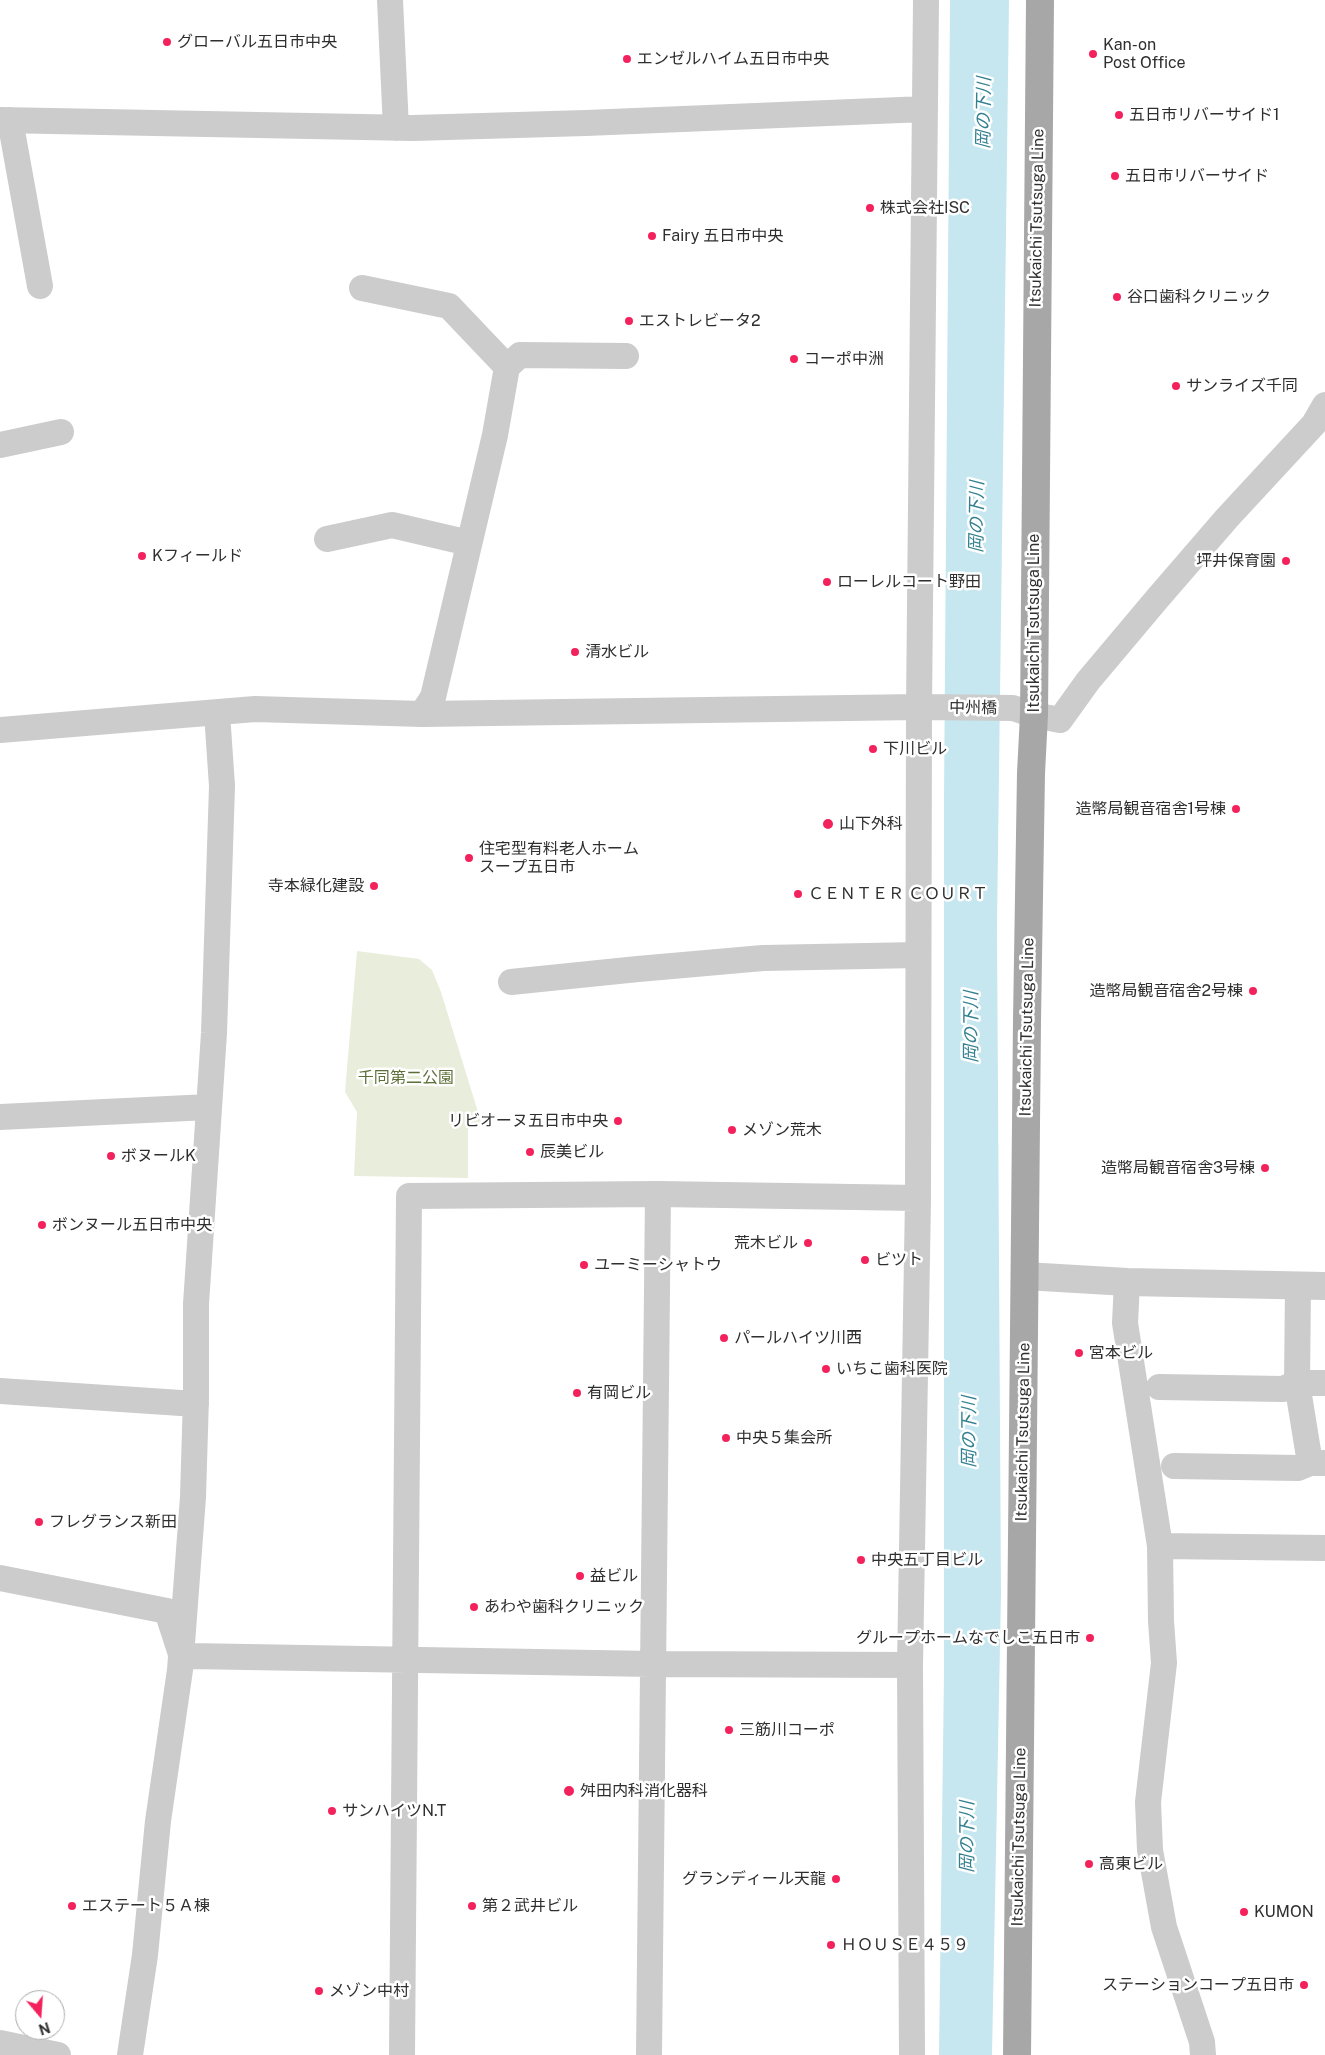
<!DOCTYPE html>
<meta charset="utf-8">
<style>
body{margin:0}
#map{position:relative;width:1325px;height:2055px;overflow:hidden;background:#fff;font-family:"Public Sans",sans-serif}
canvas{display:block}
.north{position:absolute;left:15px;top:1990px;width:50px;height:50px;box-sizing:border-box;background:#fff;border:1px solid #acacac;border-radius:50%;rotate:162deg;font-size:14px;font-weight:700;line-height:20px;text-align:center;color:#2f2f2f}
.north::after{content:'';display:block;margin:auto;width:18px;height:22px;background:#f4225c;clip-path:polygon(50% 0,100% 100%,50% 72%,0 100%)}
</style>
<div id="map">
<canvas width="1325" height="2055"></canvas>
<div class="north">N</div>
</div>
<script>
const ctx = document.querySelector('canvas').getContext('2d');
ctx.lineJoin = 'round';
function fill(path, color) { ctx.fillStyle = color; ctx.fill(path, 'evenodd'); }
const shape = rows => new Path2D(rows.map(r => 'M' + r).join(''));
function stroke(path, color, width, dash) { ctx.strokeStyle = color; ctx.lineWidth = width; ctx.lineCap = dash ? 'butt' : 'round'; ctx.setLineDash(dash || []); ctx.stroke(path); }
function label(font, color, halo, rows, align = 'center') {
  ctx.font = font + ' "Public Sans","Noto Sans JP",sans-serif'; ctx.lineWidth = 5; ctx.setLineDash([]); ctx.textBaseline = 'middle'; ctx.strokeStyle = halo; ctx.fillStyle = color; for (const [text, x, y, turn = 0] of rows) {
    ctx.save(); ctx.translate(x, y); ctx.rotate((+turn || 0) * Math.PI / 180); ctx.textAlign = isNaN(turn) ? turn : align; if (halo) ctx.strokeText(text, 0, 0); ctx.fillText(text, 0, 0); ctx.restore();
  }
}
const green = shape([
 [357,951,419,959,432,970,441,992,482,1125,468,1124,468,1178,354,1176,357,1112,345,1092]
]);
const water = shape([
 [950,0,1009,0,997,927,1001,1594,992,2055,939,2055,944,1672,944,800]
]);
const minor = shape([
 [390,0,396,128],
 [0,120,413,128,586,123,925,109],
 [10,120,40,286],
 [362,288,449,306,507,367],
 [0,445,61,432],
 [327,539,392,525,469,543],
 [422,714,433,697,495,435,507,367,520,355,626,356],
 [0,730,255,709,422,714,919,707,1013,708,1034,715,1060,720,1088,681,1157,599,1227,518,1314,424,1325,405],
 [511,982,638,969,763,958,918,955],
 [0,1117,209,1107],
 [1127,1282,1125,1323,1160,1546,1161,1621,1164,1663,1148,1802,1150,1850,1164,1927,1202,2042,1203,2055],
 [1298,1285,1297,1383,1310,1463,1325,1463],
 [1159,1387,1283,1389,1297,1383,1325,1383],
 [0,1391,196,1404],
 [1174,1466,1298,1468,1310,1463],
 [1160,1546,1325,1548],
 [0,1578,167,1611,180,1651,189,1656,653,1664,910,1665],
 [0,2043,58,2055],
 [130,2055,145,1955,158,1821,180,1670,193,1497,196,1397,196,1304,214,1033,222,786,217,713],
 [402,2055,409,1196,658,1194,918,1198],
 [649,2055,658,1194],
 [912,2055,910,1665,918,1198,919,707,926,0]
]);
const tertiary = shape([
 [1025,1276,1127,1282,1325,1286]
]);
const primary = shape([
 [1017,2055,1027,1020,1031,773,1034,715,1040,0]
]);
const markers = [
 [167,42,5,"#f4225c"],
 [1093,54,5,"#f4225c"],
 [627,59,5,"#f4225c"],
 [1119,115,5,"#f4225c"],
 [1115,176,5,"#f4225c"],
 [870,208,5,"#f4225c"],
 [652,236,5,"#f4225c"],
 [1117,297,5,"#f4225c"],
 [629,321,5,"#f4225c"],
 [794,359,5,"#f4225c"],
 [1176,386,5,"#f4225c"],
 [142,556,5,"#f4225c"],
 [1286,561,5,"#f4225c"],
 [827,582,5,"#f4225c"],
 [575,652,5,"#f4225c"],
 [873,749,5,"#f4225c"],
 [1236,809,5,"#f4225c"],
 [828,824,6,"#f4225c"],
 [469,858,5,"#f4225c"],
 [374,886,5,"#f4225c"],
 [798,894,5,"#f4225c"],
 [1253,991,5,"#f4225c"],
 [618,1121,5,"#f4225c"],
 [732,1130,5,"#f4225c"],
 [530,1152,5,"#f4225c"],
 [111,1156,5,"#f4225c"],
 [1265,1168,5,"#f4225c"],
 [42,1225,5,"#f4225c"],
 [808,1243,5,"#f4225c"],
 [865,1260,5,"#f4225c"],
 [584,1265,5,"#f4225c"],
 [724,1338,5,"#f4225c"],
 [1079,1353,5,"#f4225c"],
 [826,1369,5,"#f4225c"],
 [577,1393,5,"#f4225c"],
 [726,1438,5,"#f4225c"],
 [39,1522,5,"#f4225c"],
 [861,1560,5,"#f4225c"],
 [580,1576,5,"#f4225c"],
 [474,1607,5,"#f4225c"],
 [1090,1638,5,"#f4225c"],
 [729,1730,5,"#f4225c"],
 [569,1791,6,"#f4225c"],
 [332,1811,5,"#f4225c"],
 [1089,1864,5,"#f4225c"],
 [836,1879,5,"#f4225c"],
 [72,1906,5,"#f4225c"],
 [472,1906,5,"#f4225c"],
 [1244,1912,5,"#f4225c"],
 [831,1945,5,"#f4225c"],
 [1304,1985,5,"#f4225c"],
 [319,1991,5,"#f4225c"]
];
const poiNames = [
 ["グローバル五日市中央",177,42],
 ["Kan-on",1103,45],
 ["Post Office",1103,63],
 ["エンゼルハイム五日市中央",637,59],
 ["五日市リバーサイド1",1129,115],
 ["五日市リバーサイド",1125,176],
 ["株式会社ISC",880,208],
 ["Fairy 五日市中央",662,236],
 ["谷口歯科クリニック",1127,297],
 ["エストレビータ2",639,321],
 ["コーポ中洲",804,359],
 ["サンライズ千同",1186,386],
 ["Kフィールド",152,556],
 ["坪井保育園",1276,561,"right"],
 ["ローレルコート野田",837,582],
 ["清水ビル",585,652],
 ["下川ビル",883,749],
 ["造幣局観音宿舎1号棟",1226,809,"right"],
 ["山下外科",839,824],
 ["住宅型有料老人ホーム",479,849],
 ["スープ五日市",479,867],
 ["寺本緑化建設",364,886,"right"],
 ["ＣＥＮＴＥＲ ＣＯＵＲＴ",808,894],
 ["造幣局観音宿舎2号棟",1243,991,"right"],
 ["リビオーヌ五日市中央",608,1121,"right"],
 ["メゾン荒木",742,1130],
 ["辰美ビル",540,1152],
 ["ボヌールK",121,1156],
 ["造幣局観音宿舎3号棟",1255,1168,"right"],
 ["ボンヌール五日市中央",52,1225],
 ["荒木ビル",798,1243,"right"],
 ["ビツト",875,1260],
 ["ユーミーシャトウ",594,1265],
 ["パールハイツ川西",734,1338],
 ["宮本ビル",1089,1353],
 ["いちこ歯科医院",836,1369],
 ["有岡ビル",587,1393],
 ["中央５集会所",736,1438],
 ["フレグランス新田",49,1522],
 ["中央五丁目ビル",871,1560],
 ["益ビル",590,1576],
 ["あわや歯科クリニック",484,1607],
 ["グループホームなでしこ五日市",1080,1638,"right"],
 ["三筋川コーポ",739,1730],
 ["舛田内科消化器科",580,1791],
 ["サンハイツN.T",342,1811],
 ["高東ビル",1099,1864],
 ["グランディール天龍",826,1879,"right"],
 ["エステート５Ａ棟",82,1906],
 ["第２武井ビル",482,1906],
 ["KUMON",1254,1912],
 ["ＨＯＵＳＥ４５９",841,1945],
 ["ステーションコープ五日市",1294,1985,"right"],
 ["メゾン中村",329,1991]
];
const streetNames = [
 ["Itsukaichi Tsutsuga Line",1037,218,-89],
 ["Itsukaichi Tsutsuga Line",1034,623,-90],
 ["中州橋",973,708,1],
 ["Itsukaichi Tsutsuga Line",1027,1027,-89],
 ["Itsukaichi Tsutsuga Line",1023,1432,-89],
 ["Itsukaichi Tsutsuga Line",1019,1837,-89]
];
const parkNames = [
 ["千同第二公園",406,1078]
];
const waterNames = [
 ["岡の下川",984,113,-89],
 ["岡の下川",977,517,-89],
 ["岡の下川",971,1027,-90],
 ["岡の下川",969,1432,-90],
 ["岡の下川",967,1837,-90]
];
fill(green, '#e9eddb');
fill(water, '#c6e7ef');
stroke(minor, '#ccc', 26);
stroke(tertiary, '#ccc', 28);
stroke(primary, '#a7a7a7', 28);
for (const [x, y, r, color] of markers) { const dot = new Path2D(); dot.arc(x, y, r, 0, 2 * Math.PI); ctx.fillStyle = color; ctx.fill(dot); stroke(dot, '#fff', 2); }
label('16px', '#2f2f2f', '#fff', poiNames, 'left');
label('16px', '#2f2f2f', '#fff', streetNames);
label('16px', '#5d6f38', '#fff', parkNames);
label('italic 18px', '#338091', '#fff', waterNames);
</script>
